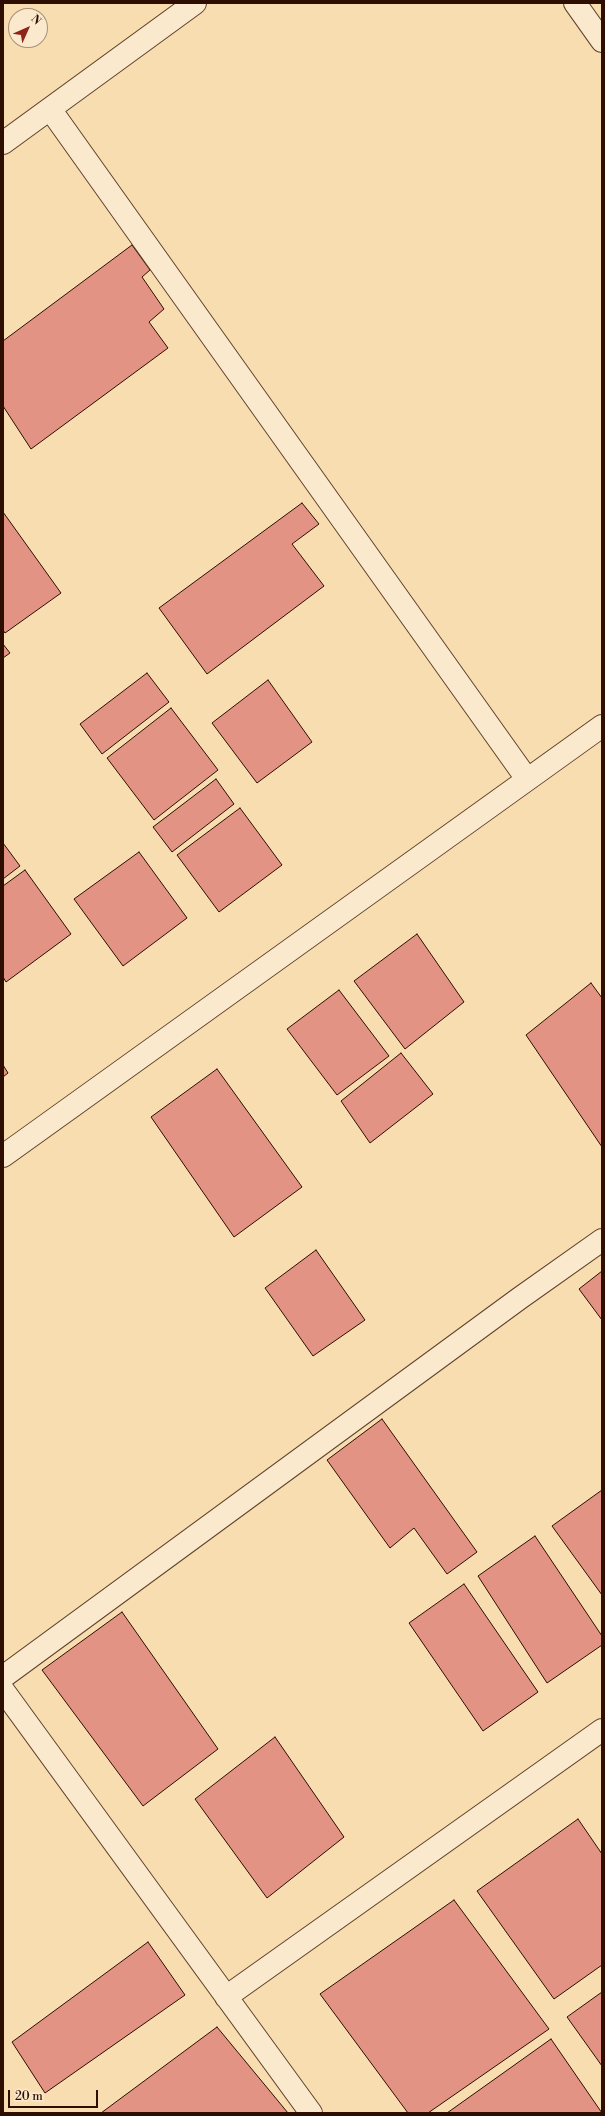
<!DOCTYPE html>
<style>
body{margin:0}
#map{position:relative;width:605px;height:2116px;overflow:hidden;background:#f8ddb0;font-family:"Libre Bodoni",serif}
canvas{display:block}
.frame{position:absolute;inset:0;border:4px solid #2d0e00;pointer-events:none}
.north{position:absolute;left:8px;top:8px;width:40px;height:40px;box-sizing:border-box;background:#fae9cc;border:1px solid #a8917a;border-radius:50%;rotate:45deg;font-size:11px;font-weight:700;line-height:16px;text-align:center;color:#2d0e00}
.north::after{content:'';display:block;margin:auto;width:14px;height:18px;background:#8f2418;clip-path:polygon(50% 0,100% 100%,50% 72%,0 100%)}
.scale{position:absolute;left:8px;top:2090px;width:90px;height:18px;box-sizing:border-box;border:2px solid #2d0e00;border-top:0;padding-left:5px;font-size:12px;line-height:14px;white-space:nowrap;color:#2d0e00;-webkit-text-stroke:3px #fae9cc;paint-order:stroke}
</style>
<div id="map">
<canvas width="605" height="2116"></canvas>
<div class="frame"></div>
<div class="north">N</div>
<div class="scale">20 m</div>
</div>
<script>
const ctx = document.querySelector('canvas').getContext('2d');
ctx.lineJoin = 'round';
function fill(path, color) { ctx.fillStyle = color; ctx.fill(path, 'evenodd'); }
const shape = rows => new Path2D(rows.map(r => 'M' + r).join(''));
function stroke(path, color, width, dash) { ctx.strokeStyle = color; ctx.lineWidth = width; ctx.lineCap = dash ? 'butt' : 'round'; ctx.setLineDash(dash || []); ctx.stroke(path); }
const building = shape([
 [132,245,150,270,142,277,164,309,149,322,168,348,31,449,3,406,3,341,132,245],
 [302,503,319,524,292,544,324,586,207,674,159,608,302,503],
 [3,512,61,593,5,633,3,630,3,512],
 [3,644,10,653,3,658,3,644],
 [147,673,169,702,102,754,80,724,147,673],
 [268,680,312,742,257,783,212,723,268,680],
 [171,708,218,770,154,820,107,758,171,708],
 [216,779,234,804,172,852,153,827,216,779],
 [240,808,282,865,219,912,177,855,240,808],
 [3,843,20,866,3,879,3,843],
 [139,852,187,918,123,966,74,899,139,852],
 [25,870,71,934,6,982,3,977,3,886,25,870],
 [417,934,464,1002,405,1049,354,981,417,934],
 [591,983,602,998,602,1147,526,1035,591,983],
 [339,990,389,1056,337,1095,287,1029,339,990],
 [401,1053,433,1094,370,1143,341,1101,401,1053],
 [3,1065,8,1073,3,1077,3,1065],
 [217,1069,302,1187,234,1237,151,1117,217,1069],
 [316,1250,365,1320,313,1356,265,1288,316,1250],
 [602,1271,602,1320,579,1289,602,1271],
 [382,1419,477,1552,447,1574,414,1528,390,1548,327,1460,382,1419],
 [602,1490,602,1595,552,1526,602,1490],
 [535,1536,602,1636,602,1645,547,1683,478,1576,535,1536],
 [464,1584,538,1692,483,1731,409,1623,464,1584],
 [122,1612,218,1749,143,1806,42,1670,122,1612],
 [275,1737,344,1837,267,1898,195,1799,275,1737],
 [578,1819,602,1854,602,1965,554,1999,477,1891,578,1819],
 [454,1900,549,2029,428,2113,408,2113,320,1994,454,1900],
 [148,1942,185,1995,45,2093,12,2042,148,1942],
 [602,1992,602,2066,567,2017,602,1992],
 [217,2027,288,2113,101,2113,217,2027],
 [551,2039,602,2113,447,2113,551,2039]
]);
const minor = shape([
 [575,3,602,41],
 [50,109,527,779],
 [3,143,195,3],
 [3,1156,602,726],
 [3,1677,520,1298,602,1240],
 [3,1690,311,2113],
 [226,1997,602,1730]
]);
fill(building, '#e39384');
stroke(building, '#2d0e00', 1);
stroke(minor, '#60422c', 24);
stroke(minor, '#fae9cc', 22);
</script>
